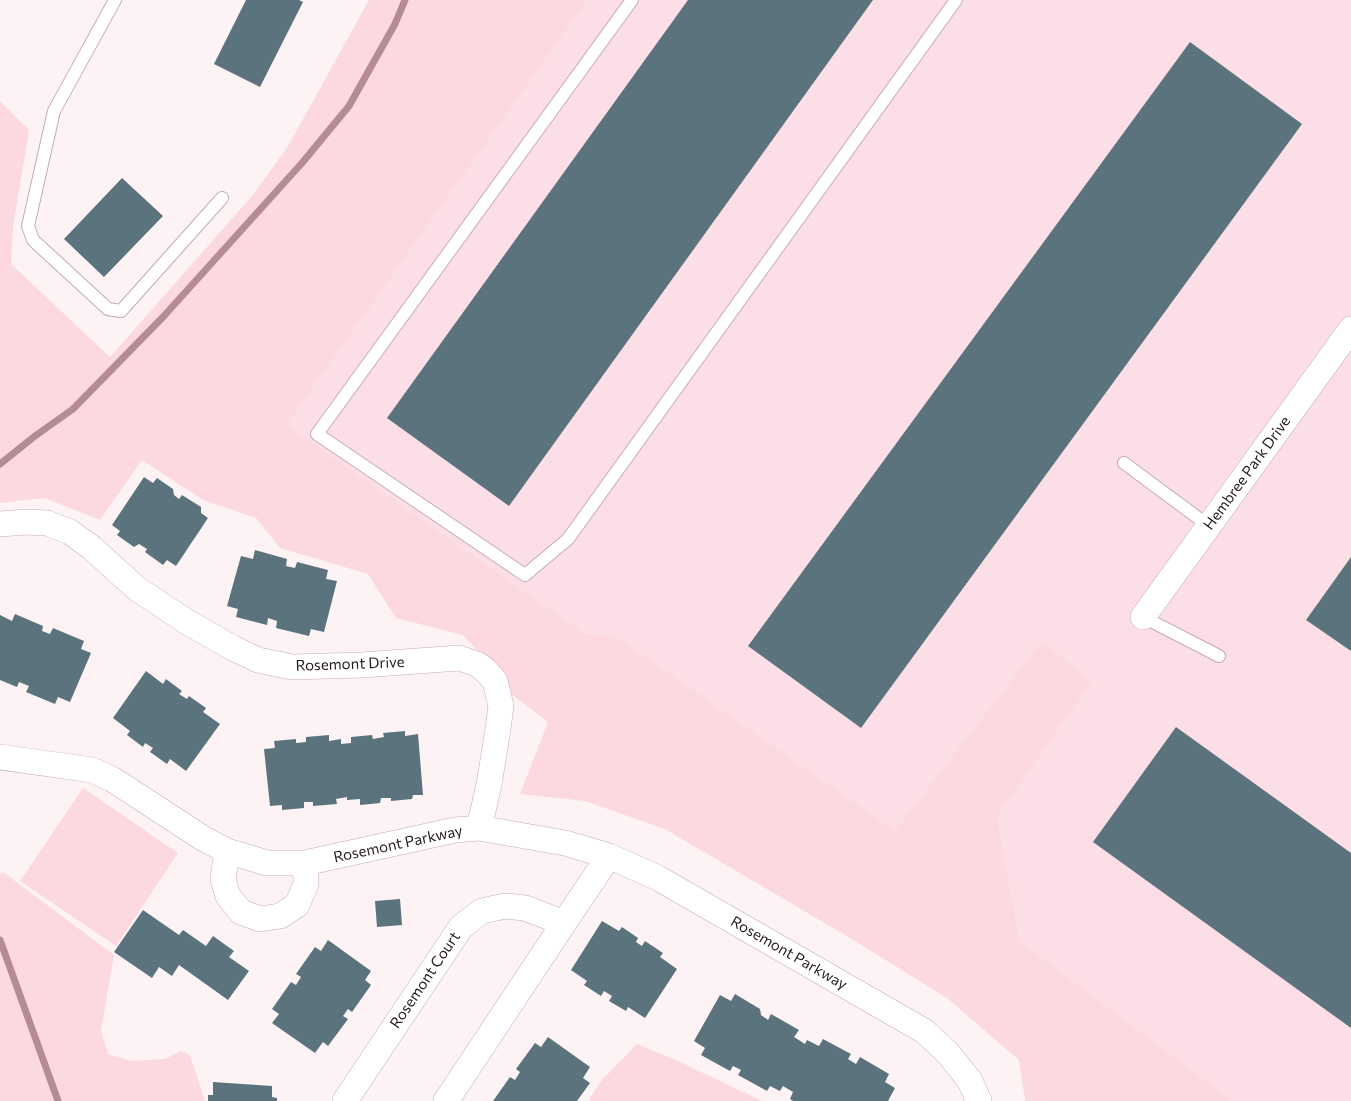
<!DOCTYPE html>
<style>
body{margin:0}
canvas{display:block;background:#fdf2f4}
</style>
<canvas width="1351" height="1101"></canvas>
<script>
const ctx = document.querySelector('canvas').getContext('2d');
ctx.lineJoin = 'round';
function fill(path, color) { ctx.fillStyle = color; ctx.fill(path, 'evenodd'); }
const shape = rows => new Path2D(rows.map(r => 'M' + r).join(''));
function stroke(path, color, width, dash) { ctx.strokeStyle = color; ctx.lineWidth = width; ctx.lineCap = dash ? 'butt' : 'round'; ctx.setLineDash(dash || []); ctx.stroke(path); }
function label(font, color, halo, rows, align = 'center') {
  ctx.font = font + ' Commissioner,sans-serif'; ctx.lineWidth = 4; ctx.setLineDash([]); ctx.textBaseline = 'middle'; ctx.strokeStyle = halo; ctx.fillStyle = color; for (const [text, x, y, turn = 0] of rows) {
    ctx.save(); ctx.translate(x, y); ctx.rotate((+turn || 0) * Math.PI / 180); ctx.textAlign = isNaN(turn) ? turn : align; if (halo) ctx.strokeText(text, 0, 0); ctx.fillText(text, 0, 0); ctx.restore();
  }
}
const built = shape([
 [439,0,1351,0,1351,1101,1200,1101,140,383]
]);
const green = shape([
 [369,0,587,0,286,425,585,634,614,635,895,831,1042,641,1091,682,997,817,1019,941,1233,1101,1025,1101,1019,1060,947,998,850,938,665,829,585,801,520,794,548,722,510,693,484,658,463,635,396,618,368,574,280,548,256,518,203,500,142,460,100,520,45,498,0,503,0,101,29,130,13,227,11,264,110,357,252,196,287,148],
 [83,788,178,853,116,946,20,881],
 [3,872,114,955,101,1031,108,1054,131,1061,165,1059,181,1051,190,1055,205,1101,0,1101,0,874],
 [637,1044,680,1062,762,1101,588,1101,601,1081]
]);
const stream = shape([
 [0,464,35,436,73,409,163,317,302,163,349,106,395,24,405,0],
 [0,940,58,1101]
]);
const building = shape([
 [246,0,299,0,303,2,260,87,214,64],
 [688,0,873,0,509,506,387,418],
 [1190,42,1302,124,861,728,748,646],
 [122,178,163,216,104,277,64,239],
 [144,477,153,483,157,478,173,489,174,495,179,499,182,495,201,507,201,513,208,518,176,566,167,560,163,565,145,552,147,549,139,544,134,547,117,535,120,531,112,525],
 [255,550,287,559,286,566,295,568,297,562,328,570,326,579,337,581,324,632,311,629,309,636,276,628,277,621,268,618,267,625,236,617,238,609,227,606,241,556,253,559],
 [1351,557,1351,651,1306,620],
 [15,614,43,626,42,631,50,634,53,628,84,641,81,649,91,653,70,702,58,697,55,704,26,692,29,686,19,682,17,687,0,680,0,615,12,621],
 [146,671,163,684,166,679,182,691,179,694,187,699,189,696,206,708,203,712,220,724,186,771,170,759,167,764,150,752,153,748,145,743,143,747,127,735,130,731,113,718],
 [1176,727,1351,853,1351,1028,1093,842],
 [405,731,405,736,418,734,423,795,413,795,412,799,391,801,391,798,381,798,380,803,360,805,360,799,347,800,347,797,336,799,337,804,313,806,313,802,304,802,304,808,282,810,282,805,270,806,264,749,275,748,274,741,296,739,296,743,306,742,306,737,329,735,329,741,341,739,341,744,351,743,351,737,372,735,373,739,384,737,383,733],
 [400,899,402,925,377,927,375,901],
 [143,910,179,935,183,930,206,946,213,936,234,951,229,957,249,971,228,1000,179,965,172,976,159,967,152,978,114,952],
 [602,921,619,931,622,927,638,938,636,942,642,946,645,941,663,953,660,957,677,969,645,1018,628,1007,626,1011,609,1001,612,996,604,991,601,996,584,985,587,981,571,970],
 [328,940,371,971,365,980,371,985,352,1012,348,1009,343,1016,348,1019,328,1046,323,1042,315,1053,272,1023,279,1014,272,1009,291,982,296,985,301,977,296,974,315,947,321,951],
 [735,994,760,1009,761,1015,768,1020,771,1014,799,1030,794,1037,805,1044,807,1040,819,1046,823,1039,851,1054,848,1059,856,1064,860,1057,889,1074,885,1082,895,1088,888,1101,793,1101,790,1099,793,1092,783,1086,780,1091,770,1086,767,1091,738,1075,741,1070,733,1066,730,1071,701,1055,705,1048,694,1041,720,995,731,1001],
 [548,1037,590,1067,583,1078,590,1083,577,1101,493,1101,510,1077,515,1080,520,1072,516,1069,535,1043,541,1047],
 [213,1082,272,1086,272,1097,277,1098,277,1101,208,1101,208,1095,213,1095]
]);
const lane = shape([
 [115,0,54,111,28,226,33,240,108,309,121,311,222,198],
 [632,0,317,434,525,575,568,539,956,0],
 [1124,463,1209,526],
 [1143,617,1219,656]
]);
const street = shape([
 [0,524,26,522,47,523,70,532,92,548,136,588,187,622,233,648,258,660,292,667,362,665,459,658,477,664,485,670,495,681,501,706,498,729,489,785,479,828],
 [1143,617,1351,329],
 [0,757,92,770,112,779,204,839,227,851,267,863,305,863,455,830,479,828,565,843,609,856,658,878,924,1031,948,1053,970,1081,979,1101],
 [227,851,223,879,228,896,241,912,260,919,280,916,297,905,306,884,305,863],
 [564,923,609,856],
 [345,1101,461,927,482,911,505,906,525,908,564,923,446,1101]
]);
const streetNames = [
 ["Hembree Park Drive",1247,473,-54],
 ["Rosemont Drive",350,664,-2],
 ["Rosemont Parkway",398,844,-12],
 ["Rosemont Parkway",789,953,30],
 ["Rosemont Court",425,980,-56]
];
fill(built, '#fcdfe6');
fill(green, '#fcd9e1');
stroke(stream, '#b58c96', 7);
fill(building, '#5b737c');
stroke(lane, '#c5abb1', 14);
stroke(street, '#c5abb1', 26);
stroke(lane, '#fff', 12);
stroke(street, '#fff', 25);
label('15px', '#261c1f', '#fff', streetNames);
</script>
